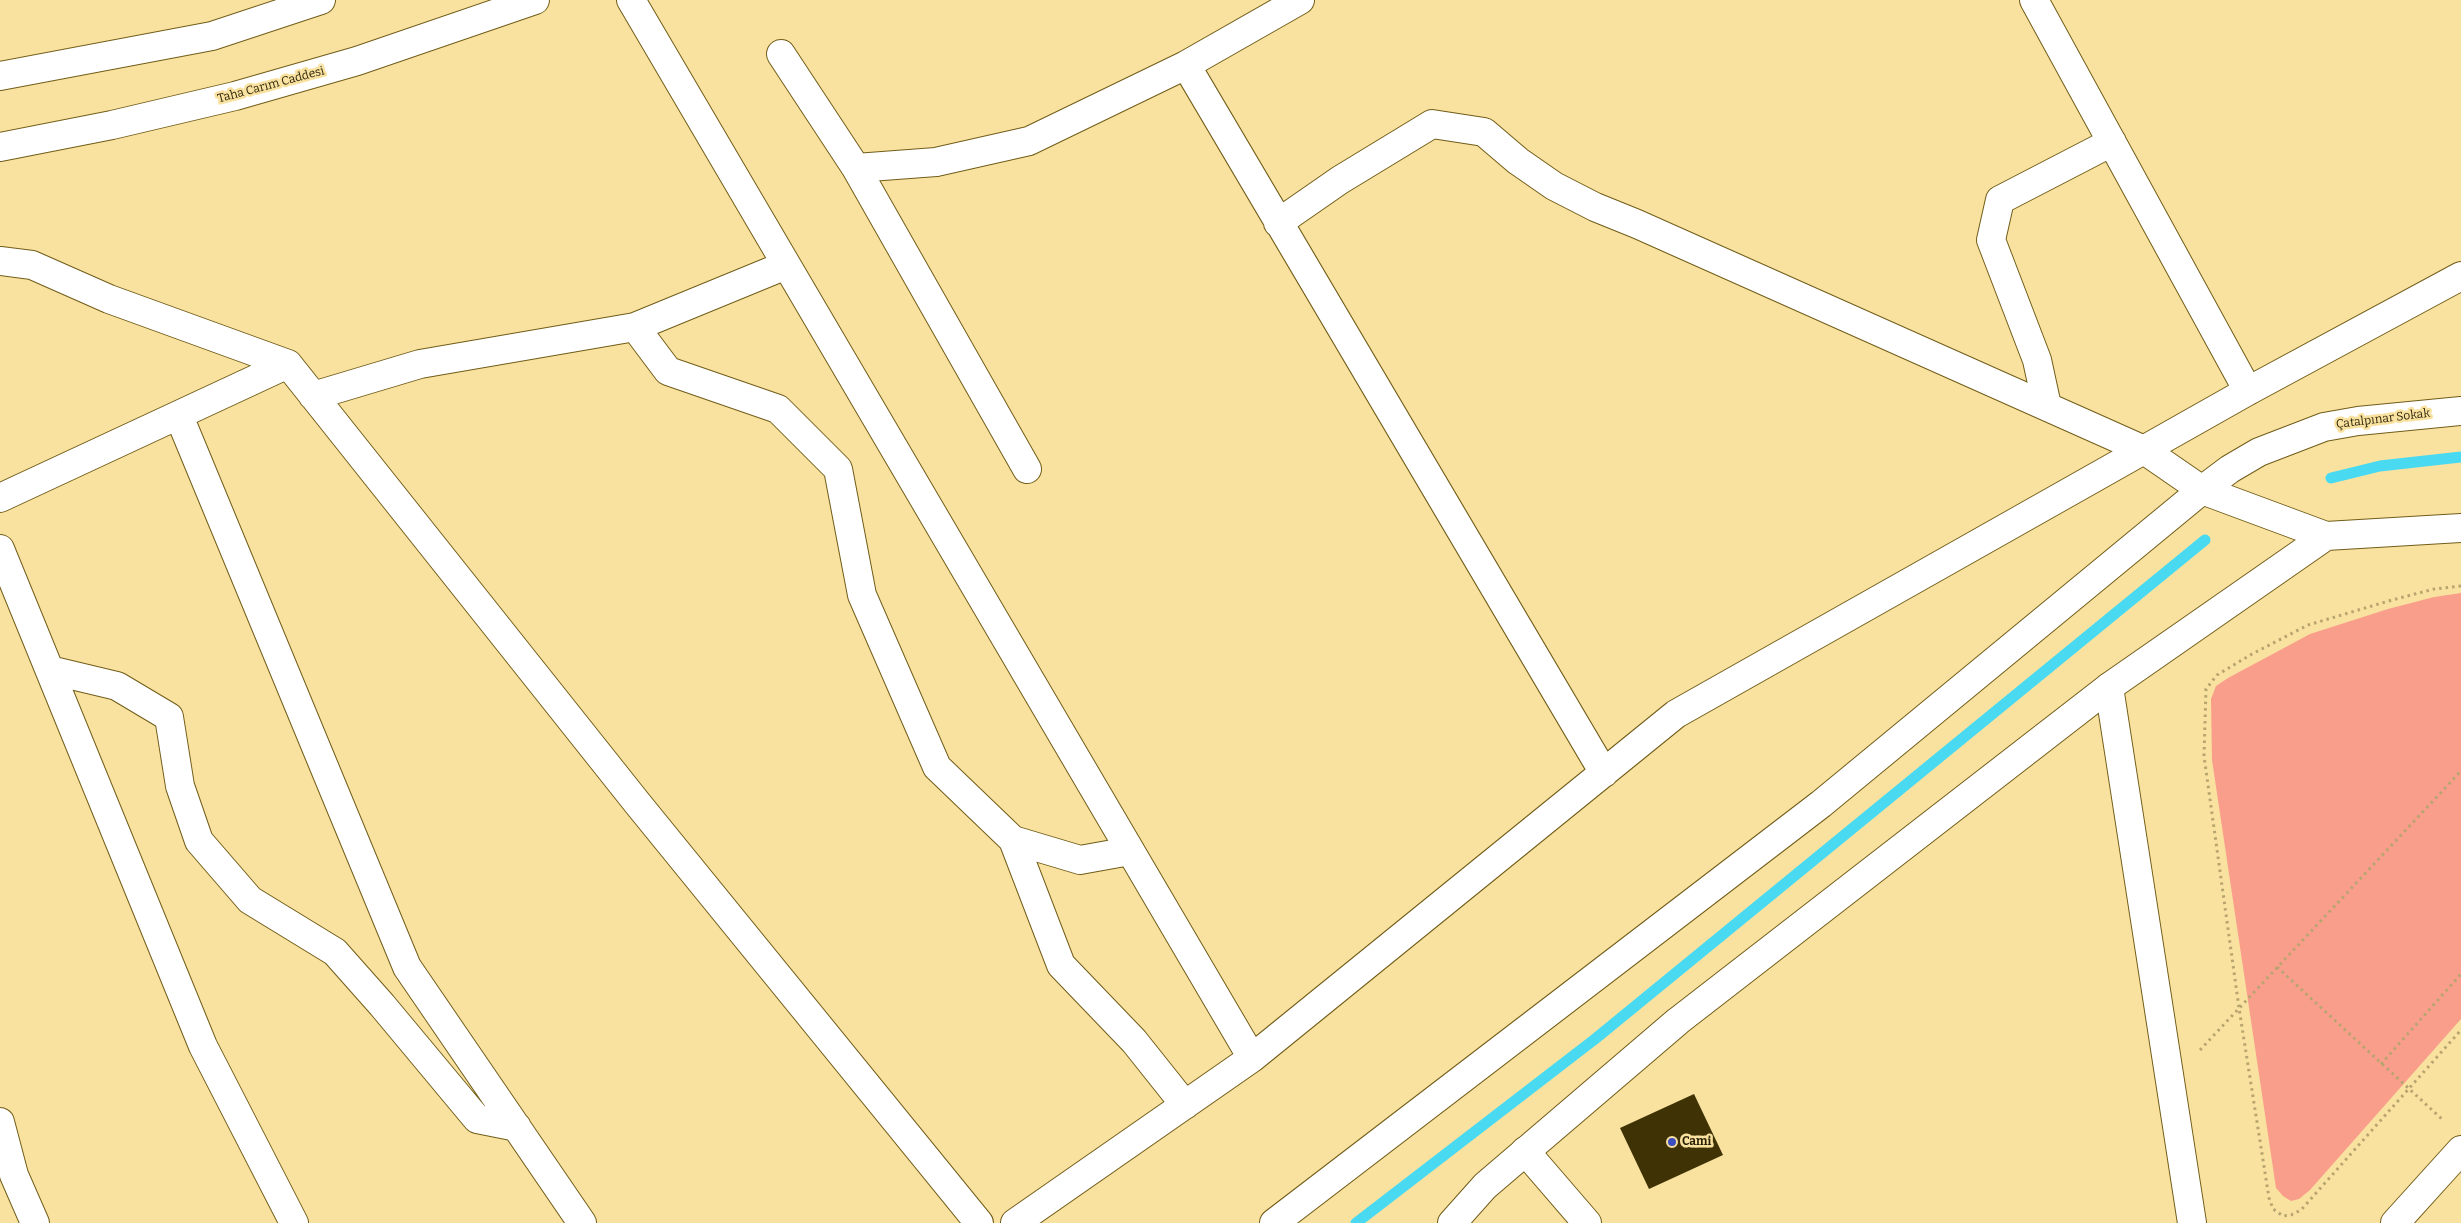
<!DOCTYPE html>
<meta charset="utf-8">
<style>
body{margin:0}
canvas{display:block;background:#f9e2a0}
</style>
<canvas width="2461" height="1223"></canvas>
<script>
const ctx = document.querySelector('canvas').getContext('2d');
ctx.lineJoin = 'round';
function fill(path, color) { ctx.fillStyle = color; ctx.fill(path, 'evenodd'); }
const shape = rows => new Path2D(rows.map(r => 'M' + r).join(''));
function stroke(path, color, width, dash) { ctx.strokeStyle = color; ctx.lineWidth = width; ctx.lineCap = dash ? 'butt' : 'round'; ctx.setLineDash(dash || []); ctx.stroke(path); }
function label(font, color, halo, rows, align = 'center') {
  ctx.font = font + ' Bitter,serif'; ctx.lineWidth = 5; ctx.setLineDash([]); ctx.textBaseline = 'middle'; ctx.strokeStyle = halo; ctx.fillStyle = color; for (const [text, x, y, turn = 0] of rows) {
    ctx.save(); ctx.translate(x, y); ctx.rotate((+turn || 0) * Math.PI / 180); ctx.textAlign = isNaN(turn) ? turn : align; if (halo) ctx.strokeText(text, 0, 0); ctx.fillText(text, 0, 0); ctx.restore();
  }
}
const green = shape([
 [2461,593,2461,1019,2310,1190,2299,1199,2291,1201,2283,1196,2276,1188,2212,760,2211,699,2216,686,2228,678,2310,634,2388,609,2434,597]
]);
const stream = shape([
 [2331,478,2380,466,2461,457],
 [1356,1223,1595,1039,2205,540]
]);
const building = shape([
 [1694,1094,1723,1155,1649,1189,1620,1128]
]);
const path = shape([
 [2461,586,2434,589,2392,600,2308,625,2252,654,2217,675,2206,689,2204,756,2239,1008,2269,1198,2273,1209,2283,1216,2291,1215,2301,1210,2461,1030],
 [2277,967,2444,1121],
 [2200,1050,2461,771],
 [2381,1064,2461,974]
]);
const minor = shape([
 [631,0,1252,1058],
 [2034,0,2248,391],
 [781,54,856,168,1027,469],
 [1186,65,1604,773],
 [856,168,936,162,1029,141,1186,65,1300,0],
 [1278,223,1340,180,1432,124,1484,132,1518,161,1554,186,1595,207,1637,224,2144,450,2202,490,2326,536],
 [0,261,32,265,109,299,288,364,638,804,979,1223],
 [635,327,668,371,778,409,838,469,862,595,937,767,1013,840,1080,860,1130,851],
 [313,396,420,364,635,327,786,265],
 [2047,406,2037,360,1991,240,2000,200,2112,142],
 [179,416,407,967,582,1223],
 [0,498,288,364],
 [0,549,203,1046,294,1223],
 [50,670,117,686,169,717,180,786,199,841,250,900,335,952,382,1005,477,1119,517,1127],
 [2109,687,2192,1223],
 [1013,840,1061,965,1134,1041,1185,1105],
 [0,1122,14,1175,35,1223],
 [1525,1151,1587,1223],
 [1015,1223,1252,1058,1676,714,2248,391,2461,276],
 [2395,1223,2461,1150]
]);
const major = shape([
 [0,76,212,36,321,0],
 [0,147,112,125,235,96,357,61,535,0],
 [1274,1223,1821,804,2202,490,2230,469,2259,452,2324,427,2358,421,2461,411],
 [1452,1223,1485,1186,1678,1021,2109,687,2326,536,2461,528]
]);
const markers = [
 [1672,1142,5,"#3d4ec1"]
];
const streetNames = [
 ["Taha Carım Caddesi",271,85,-15],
 ["Çatalpınar Sokak",2383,419,-7]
];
const poiNames = [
 ["Cami",1682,1142]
];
fill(green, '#fa9e8c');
stroke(stream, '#49daf2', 11);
fill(building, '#3f3204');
stroke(minor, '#715d19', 30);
stroke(major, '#715d19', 30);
stroke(path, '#b7a46f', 3, [2.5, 4]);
stroke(minor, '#fff', 28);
stroke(major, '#fff', 28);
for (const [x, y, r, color] of markers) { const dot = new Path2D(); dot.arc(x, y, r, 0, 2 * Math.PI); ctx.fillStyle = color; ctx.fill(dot); stroke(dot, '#f9e2a0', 2); }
label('12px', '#281f04', '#f9e2a0', streetNames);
label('bold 12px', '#281f04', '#f9e2a0', poiNames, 'left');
</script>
